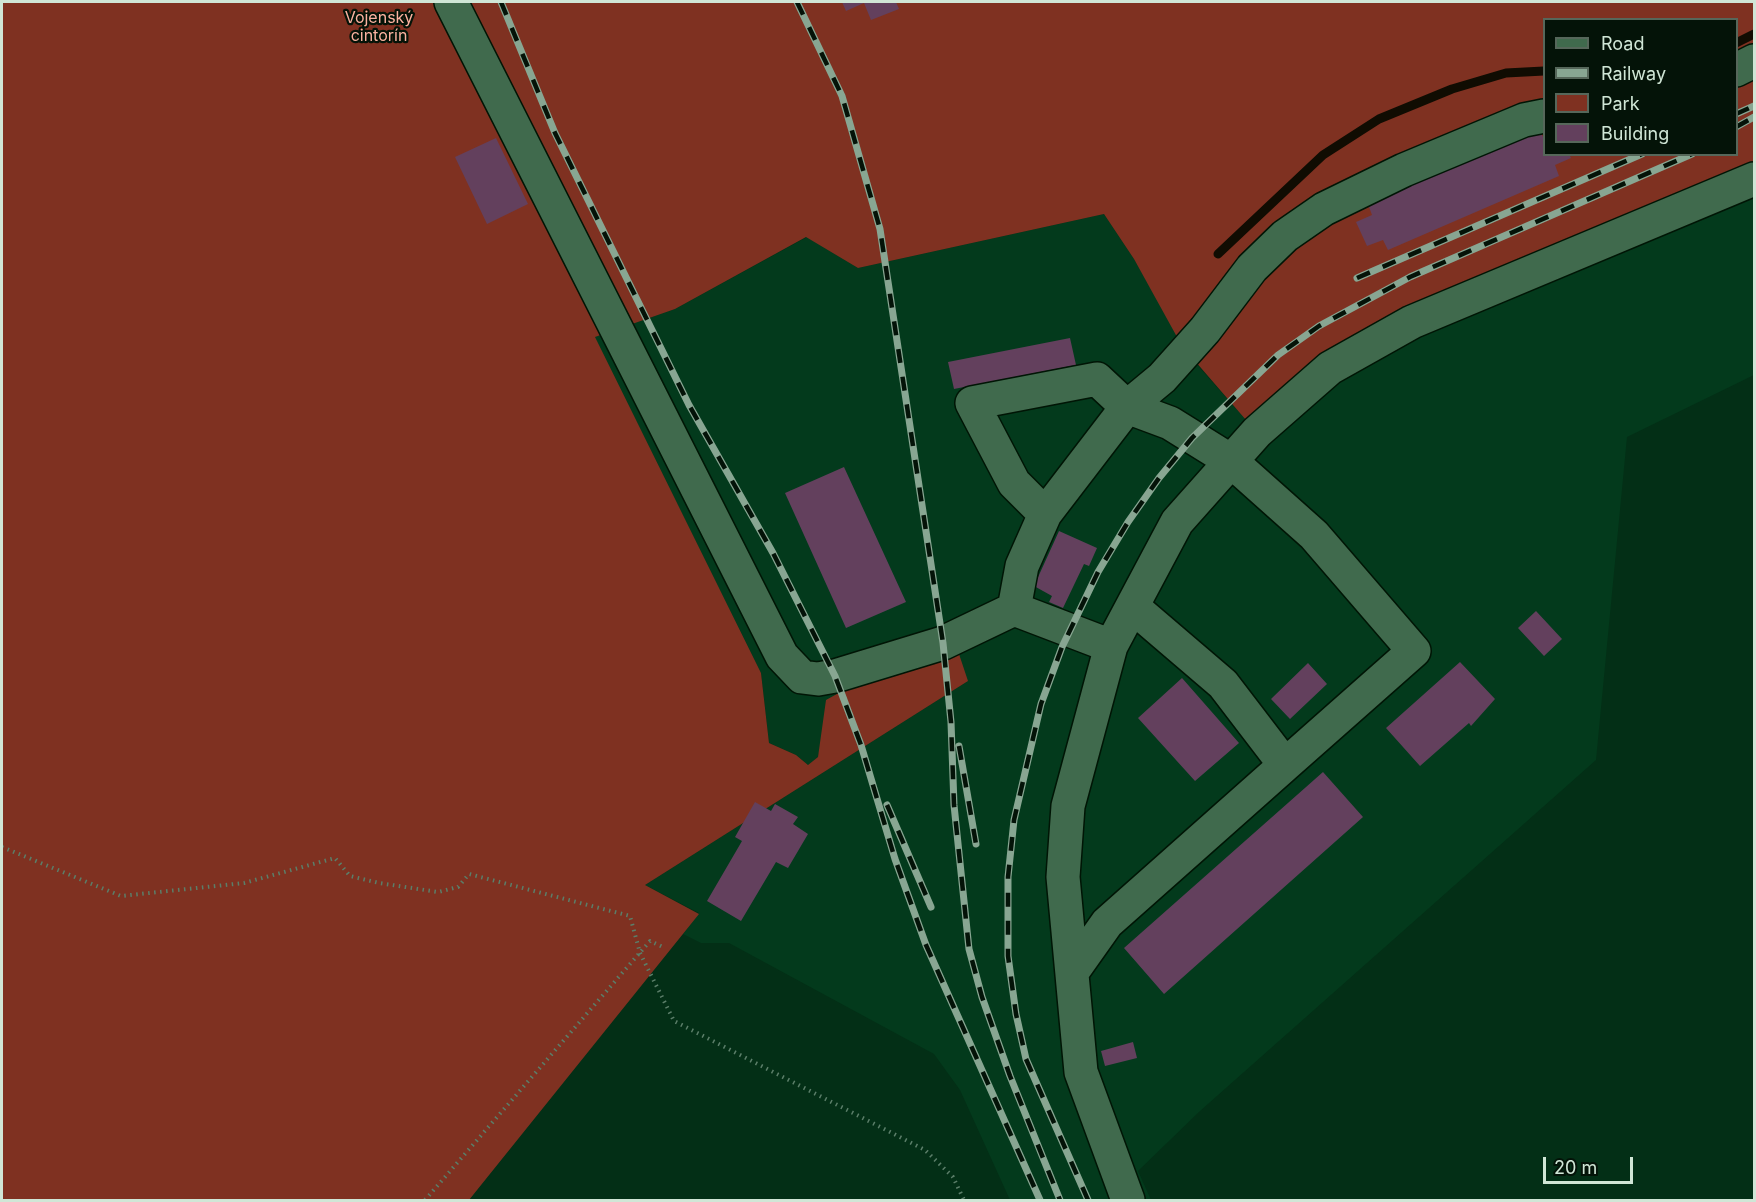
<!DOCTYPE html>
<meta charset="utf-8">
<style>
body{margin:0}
#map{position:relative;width:1756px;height:1202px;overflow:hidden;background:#032f16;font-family:Inter,sans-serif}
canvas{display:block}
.frame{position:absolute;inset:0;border:3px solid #d0e6d6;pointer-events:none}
.legend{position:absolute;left:1543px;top:18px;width:195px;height:138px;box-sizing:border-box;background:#041308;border:2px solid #56675a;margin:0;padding:8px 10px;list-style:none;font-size:18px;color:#d0e6d6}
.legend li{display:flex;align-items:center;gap:12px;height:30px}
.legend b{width:30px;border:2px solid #56675a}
.scale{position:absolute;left:1543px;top:1157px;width:90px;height:27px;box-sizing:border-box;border:3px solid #d0e6d6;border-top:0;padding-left:8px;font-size:18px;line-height:21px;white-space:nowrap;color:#d0e6d6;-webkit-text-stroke:4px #041308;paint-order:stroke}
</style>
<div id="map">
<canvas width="1756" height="1202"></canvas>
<div class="frame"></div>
<ul class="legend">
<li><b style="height:8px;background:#406a4d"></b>Road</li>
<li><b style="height:8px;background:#88a692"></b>Railway</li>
<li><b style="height:16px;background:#7f3121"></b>Park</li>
<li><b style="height:16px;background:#63405d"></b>Building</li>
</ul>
<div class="scale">20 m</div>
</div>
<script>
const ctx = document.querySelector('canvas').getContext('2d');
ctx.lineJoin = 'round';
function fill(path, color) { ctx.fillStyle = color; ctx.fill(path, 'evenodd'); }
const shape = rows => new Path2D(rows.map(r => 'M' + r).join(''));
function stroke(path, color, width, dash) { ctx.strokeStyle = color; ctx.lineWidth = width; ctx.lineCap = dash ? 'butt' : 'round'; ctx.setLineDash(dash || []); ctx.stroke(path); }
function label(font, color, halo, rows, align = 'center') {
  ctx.font = font + ' Inter,sans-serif'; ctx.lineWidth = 4.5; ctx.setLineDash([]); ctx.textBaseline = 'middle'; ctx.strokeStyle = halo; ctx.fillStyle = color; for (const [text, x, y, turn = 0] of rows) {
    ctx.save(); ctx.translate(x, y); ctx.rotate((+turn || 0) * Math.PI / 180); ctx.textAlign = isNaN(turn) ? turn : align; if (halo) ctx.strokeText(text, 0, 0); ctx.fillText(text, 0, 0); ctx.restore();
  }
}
const built = shape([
 [1754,166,1754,375,1627,437,1596,760,1200,1111,1138,1171,1151,1200,1010,1200,960,1090,934,1054,729,943,701,943,683,934,699,913,645,885,968,681,824,733,818,757,808,765,796,755,769,743,761,673,594,337,675,309,807,237,858,268,1104,214,1134,259,1192,359,1246,420]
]);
const green = shape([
 [2,2,1754,2,1754,166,1246,420,1182,346,1134,259,1104,214,858,268,806,237,675,309,595,337,761,673,769,743,796,755,808,765,818,757,826,700,853,685,957,648,968,681,645,885,699,914,469,1200,2,1200],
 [1544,20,1736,20,1736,154,1544,154]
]);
const stream = shape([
 [1736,43,1754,34],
 [1218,254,1323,155,1379,119,1452,89,1506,73,1544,71]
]);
const building = shape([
 [842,2,896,2,899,9,871,20,864,3,846,11],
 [1539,129,1544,139,1544,154,1569,154,1571,158,1555,165,1559,176,1388,250,1383,240,1367,246,1356,222,1372,215,1368,204],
 [496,138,528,204,487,224,455,157],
 [1070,338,1076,365,954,389,948,362],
 [844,467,906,602,846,628,785,493],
 [1059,531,1097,548,1089,566,1084,564,1063,608,1049,602,1052,596,1034,586],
 [1536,611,1562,639,1544,656,1518,628],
 [1460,662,1495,699,1471,726,1469,723,1420,766,1386,728],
 [1308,663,1327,684,1290,719,1271,699],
 [1182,678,1239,743,1195,781,1138,718],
 [1323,772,1363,817,1164,994,1124,948],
 [755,802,771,811,775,804,798,817,793,824,808,834,788,868,776,862,741,921,707,901,742,841,735,837],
 [1133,1042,1137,1058,1105,1066,1101,1051]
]);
const path = shape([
 [2,847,121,896,244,883,335,858,350,876,379,883,438,892,458,887,469,874,630,916,640,953,674,1021,925,1150,953,1177,964,1200],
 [425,1200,650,941,663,947]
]);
const minor = shape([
 [451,2,782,656,802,677,818,679,835,676,943,643,1014,609],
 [1736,70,1754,61],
 [1045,514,1014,483,972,403,1097,379,1127,407,1162,378,1205,330,1252,268,1285,236,1324,209,1404,170,1524,120,1544,116],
 [1111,646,1014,609,1022,566,1045,514,1127,407,1170,423,1231,461,1314,535,1414,651,1285,765],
 [1073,971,1107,923,1285,765,1223,684,1133,607],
 [1128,1200,1081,1072,1063,877,1068,806,1111,646,1177,522,1257,432,1330,368,1412,322,1754,179]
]);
const rail = shape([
 [501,2,555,133,689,405,773,553,835,676,861,745,895,859,926,945,1040,1200],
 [797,2,842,96,880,229,943,643,951,722,954,805,969,949,982,997,1010,1076,1060,1200],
 [1736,114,1754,106],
 [1736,127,1754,117],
 [1357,278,1642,154],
 [959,746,976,844],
 [887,805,931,907],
 [1088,1200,1026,1059,1016,1014,1008,956,1008,877,1014,820,1041,704,1062,647,1098,572,1128,522,1159,478,1192,438,1278,355,1319,326,1410,277,1692,154]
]);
const parkNames = [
 ["Vojenský",379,18],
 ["cintorín",379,36]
];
fill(built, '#033a1c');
fill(green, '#7f3121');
stroke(stream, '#100c02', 9);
fill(building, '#63405d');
stroke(minor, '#001505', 36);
stroke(path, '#5b7e69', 4, [1.5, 4.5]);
stroke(minor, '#406a4d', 33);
stroke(rail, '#88a692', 7);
stroke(rail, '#041308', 4.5, [14]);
label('16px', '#fcb2a0', '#041308', parkNames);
</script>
